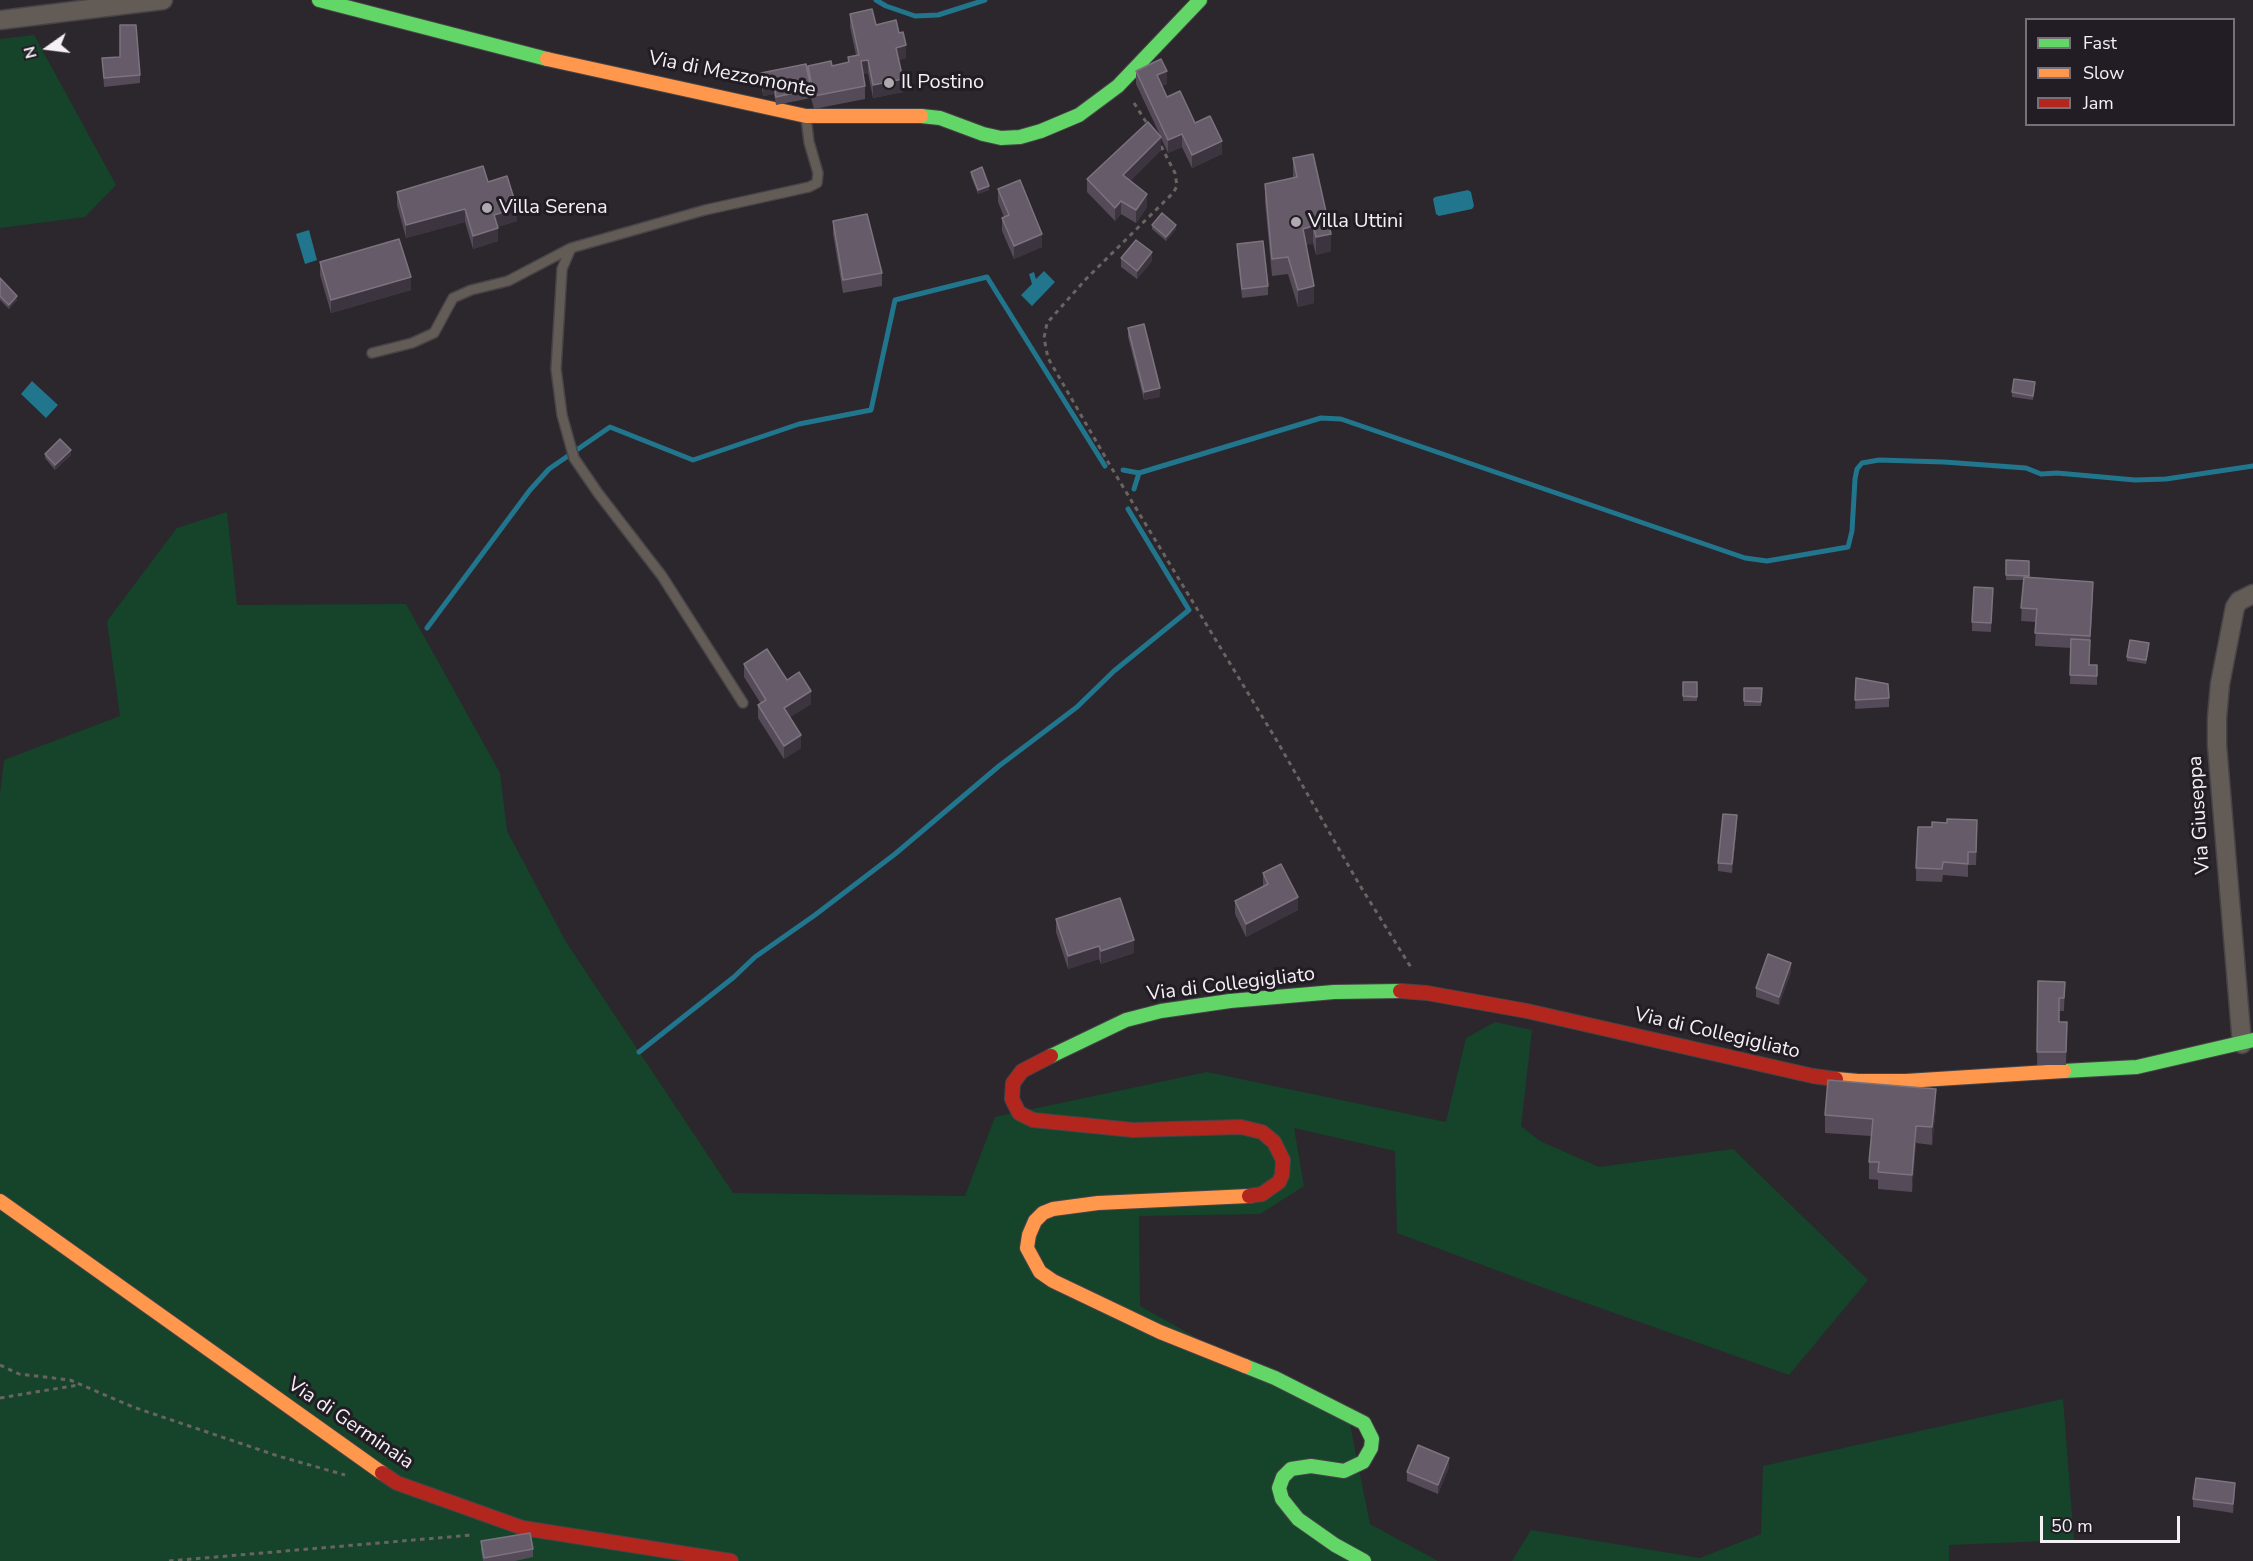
<!DOCTYPE html>
<style>
body{margin:0}
#map{position:relative;width:2253px;height:1561px;overflow:hidden;background:#2b272c;font-family:"Nunito Sans",sans-serif}
canvas{display:block}
.legend{position:absolute;left:2025px;top:18px;width:210px;height:108px;box-sizing:border-box;background:#221d24;border:2px solid #767178;margin:0;padding:8px 10px;list-style:none;font-size:18px;color:#f4f0f5}
.legend li{display:flex;align-items:center;gap:12px;height:30px}
.legend b{width:30px;border:2px solid #767178}
.north{position:absolute;left:18px;top:18px;width:60px;height:60px;-webkit-text-stroke:4px #221d24;paint-order:stroke;rotate:256deg;font-size:16px;font-weight:700;line-height:24px;text-align:center;color:#f4f0f5}
.north::after{content:'';display:block;margin:auto;width:21px;height:27px;background:#f4f0f5;clip-path:polygon(50% 0,100% 100%,50% 72%,0 100%)}
.scale{position:absolute;left:2040px;top:1516px;width:140px;height:27px;box-sizing:border-box;border:3px solid #f4f0f5;border-top:0;padding-left:8px;font-size:18px;line-height:21px;white-space:nowrap;color:#f4f0f5;-webkit-text-stroke:4px #221d24;paint-order:stroke}
</style>
<div id="map">
<canvas width="2253" height="1561"></canvas>
<ul class="legend">
<li><b style="height:8px;background:#63d668"></b>Fast</li>
<li><b style="height:8px;background:#ff974d"></b>Slow</li>
<li><b style="height:8px;background:#b3261e"></b>Jam</li>
</ul>
<div class="north">N</div>
<div class="scale">50 m</div>
</div>
<script>
const ctx = document.querySelector('canvas').getContext('2d');
ctx.lineJoin = 'round';
function fill(path, color) { ctx.fillStyle = color; ctx.fill(path, 'evenodd'); }
const shape = rows => new Path2D(rows.map(r => 'M' + r).join(''));
function stroke(path, color, width, dash) { ctx.strokeStyle = color; ctx.lineWidth = width; ctx.lineCap = dash ? 'butt' : 'round'; ctx.setLineDash(dash || []); ctx.stroke(path); }
function label(font, color, halo, rows, align = 'center') {
  ctx.font = font + ' "Nunito Sans",sans-serif'; ctx.lineWidth = 6; ctx.setLineDash([]); ctx.textBaseline = 'middle'; ctx.strokeStyle = halo; ctx.fillStyle = color; for (const [text, x, y, turn = 0] of rows) {
    ctx.save(); ctx.translate(x, y); ctx.rotate((+turn || 0) * Math.PI / 180); ctx.textAlign = isNaN(turn) ? turn : align; if (halo) ctx.strokeText(text, 0, 0); ctx.fillText(text, 0, 0); ctx.restore();
  }
}
const green = shape([
 [34,35,116,185,85,217,0,228,0,39],
 [227,512,237,605,406,604,500,773,507,831,566,942,733,1193,965,1196,995,1117,1207,1072,1446,1122,1466,1038,1495,1022,1532,1030,1521,1126,1540,1141,1599,1167,1733,1149,1868,1280,1789,1375,1544,1288,1397,1233,1395,1151,1294,1128,1304,1186,1260,1214,1139,1216,1140,1306,1350,1424,1370,1524,1438,1561,0,1561,0,794,4,760,120,716,107,621,177,528],
 [2063,1399,2074,1540,1949,1545,1949,1561,1512,1561,1531,1530,1700,1558,1761,1534,1763,1466]
]);
const water = shape([
 [1468,190,1471,192,1474,206,1472,209,1439,216,1436,214,1433,199,1435,197],
 [309,230,317,260,305,264,296,234],
 [1044,271,1055,282,1032,306,1021,295,1032,284,1029,274,1034,272,1036,279],
 [32,381,58,405,46,418,21,394]
]);
const stream = shape([
 [876,0,886,6,915,16,938,15,985,0],
 [1123,470,1139,473,1321,418,1341,419,1745,558,1767,561,1848,547,1852,531,1855,479,1857,469,1862,463,1879,460,1944,462,2026,468,2041,474,2057,473,2135,480,2166,479,2253,466],
 [1134,489,1139,473],
 [427,628,530,490,549,469,610,427,693,460,799,424,871,410,895,300,987,277,1105,466],
 [639,1052,734,977,755,957,815,915,895,854,999,766,1077,707,1114,671,1189,610,1128,509]
]);
const path = shape([
 [1134,103,1148,125],
 [1161,146,1175,173,1177,186,1173,193,1086,279,1047,323,1044,338,1048,358,1111,467,1277,741,1359,884,1412,969],
 [0,1365,19,1374,70,1380,133,1407,278,1456,345,1475],
 [0,1398,78,1385],
 [169,1561,472,1535]
]);
const lane = shape([
 [571,248,562,269,556,369,562,415,574,458,598,493,662,576,743,703],
 [372,353,412,343,434,333,453,298,471,290,508,281,571,248,705,210,809,187,817,183,818,173,809,142,806,118]
]);
const street = shape([
 [0,20,163,0],
 [2242,1044,2217,745,2217,718,2220,684,2235,607,2239,601,2253,594]
]);
const fast = shape([
 [319,0,547,59],
 [921,116,940,118,983,134,1001,138,1020,137,1041,131,1079,115,1118,86,1200,0],
 [1051,1056,1126,1020,1161,1011,1230,1001,1334,992,1400,991],
 [2064,1071,2137,1067,2253,1040],
 [1245,1366,1275,1378,1364,1423,1372,1439,1371,1448,1363,1462,1344,1471,1311,1466,1291,1469,1283,1477,1279,1488,1282,1499,1298,1519,1335,1545,1364,1561]
]);
const slow = shape([
 [547,59,806,116,921,116],
 [1836,1079,1858,1081,1906,1081,2064,1071],
 [0,1201,382,1473],
 [1245,1366,1160,1332,1053,1281,1040,1272,1027,1248,1029,1235,1035,1221,1043,1213,1053,1209,1098,1203,1249,1196]
]);
const jam = shape([
 [1400,991,1427,993,1527,1011,1813,1076,1836,1079],
 [1051,1056,1022,1071,1013,1083,1012,1099,1019,1113,1033,1120,1133,1130,1241,1127,1262,1132,1274,1142,1283,1160,1282,1175,1279,1182,1262,1194,1249,1196],
 [382,1473,397,1483,523,1528,731,1561]
]);
const wall = shape([
 [850,14,876,25,899,33,906,58,899,60,903,92,873,98,868,73,863,74,865,86,865,99,814,109,811,98,776,105,774,94,763,96,761,82,761,73,808,72,808,66,832,66,848,63,848,57,856,55,850,27],
 [102,58,140,75,140,83,104,87],
 [1136,71,1167,84,1162,86,1167,97,1195,123,1222,154,1192,168,1182,147,1168,153,1161,138,1161,150,1130,181,1147,207,1136,223,1121,214,1115,221,1087,192,1087,179,1160,135,1136,84],
 [1293,158,1331,251,1316,255,1313,243,1306,245,1314,303,1298,307,1288,274,1272,276,1265,202,1265,184,1293,178],
 [971,172,989,190,978,194,971,176],
 [488,182,517,221,497,227,498,241,473,249,465,222,406,238,397,205,397,192],
 [998,189,1042,247,1014,259,1002,231,1002,218,1004,217,998,202],
 [833,221,882,273,882,286,843,293,833,234],
 [1152,225,1176,229,1166,241,1152,229],
 [1237,244,1268,286,1268,295,1242,298,1237,253],
 [1121,258,1152,261,1137,279,1121,267],
 [320,262,411,290,331,313,320,275],
 [0,278,17,300,9,309,0,300],
 [1128,328,1160,397,1144,400,1128,337],
 [2035,387,2033,400,2012,397,2012,392],
 [45,454,71,455,55,470,45,458],
 [2006,560,2029,561,2029,577,2093,595,2089,665,2097,665,2097,685,2070,684,2071,648,2035,646,2036,622,2021,621,2023,580,2006,580],
 [1993,588,1991,632,1972,631,1972,622],
 [2149,647,2146,664,2127,661,2127,657],
 [744,664,787,680,811,704,790,717,801,748,784,759,758,718,758,705,761,704,744,677],
 [1856,678,1889,698,1889,707,1855,709],
 [1683,682,1697,682,1697,701,1683,701],
 [1744,688,1762,688,1761,706,1744,706],
 [1737,824,1732,873,1718,871,1718,863],
 [1932,827,1977,833,1976,865,1968,865,1968,877,1943,875,1942,882,1916,881,1916,868],
 [1263,873,1298,910,1246,937,1235,914,1235,901,1263,886],
 [1056,919,1134,953,1101,964,1099,959,1068,969,1056,932],
 [1791,972,1779,1005,1756,997,1756,988],
 [2038,981,2065,982,2064,1011,2059,1011,2059,1022,2067,1022,2066,1065,2037,1065],
 [1936,1107,1932,1145,1916,1143,1912,1192,1878,1189,1878,1180,1869,1179,1869,1162,1871,1136,1825,1133,1825,1115],
 [1449,1467,1438,1494,1407,1481,1407,1472],
 [2235,1492,2233,1513,2193,1507,2193,1499],
 [481,1541,533,1549,533,1557,515,1561,483,1561,481,1550]
]);
const shadedWall = shape([
 [906,45,906,58,896,61,896,48],
 [868,60,868,73,861,74,861,61],
 [1167,71,1167,84,1157,88,1157,75],
 [903,79,903,92,873,98,873,85],
 [774,85,774,94,763,96,763,87],
 [1182,134,1182,147,1168,153,1168,140],
 [1161,137,1161,150,1123,188,1123,175],
 [1222,141,1222,154,1192,168,1192,155],
 [989,186,989,190,978,194,978,190],
 [1147,194,1147,207,1136,223,1136,210],
 [1121,201,1121,214,1115,221,1115,208],
 [517,208,517,221,494,228,494,215],
 [465,209,465,222,406,238,406,225],
 [1176,225,1176,229,1166,241,1166,237],
 [1313,226,1313,243,1303,246,1303,229],
 [498,228,498,241,473,249,473,236],
 [1042,234,1042,247,1014,259,1014,246],
 [1331,234,1331,251,1316,255,1316,237],
 [1152,252,1152,261,1137,279,1137,271],
 [411,277,411,290,331,313,331,300],
 [1314,286,1314,303,1298,307,1298,290],
 [17,296,17,300,9,309,9,305],
 [1160,388,1160,397,1144,400,1144,392],
 [71,450,71,455,55,470,55,465],
 [811,691,811,704,784,721,784,708],
 [801,735,801,748,784,759,784,746],
 [1737,815,1737,824,1732,873,1732,864],
 [1298,897,1298,910,1246,937,1246,924],
 [1134,940,1134,953,1101,964,1101,951],
 [1099,946,1099,959,1068,969,1068,956],
 [1791,963,1791,972,1779,1005,1779,997],
 [1936,1089,1936,1107,1932,1145,1932,1127],
 [1916,1126,1916,1143,1912,1192,1912,1175],
 [1449,1458,1449,1467,1438,1494,1438,1485],
 [2235,1483,2235,1492,2233,1513,2233,1504]
]);
const building = shape([
 [872,9,876,25,896,20,899,33,903,32,906,45,896,48,903,79,873,85,868,60,861,61,865,86,814,96,808,66,831,61,832,66,849,62,848,57,859,55,850,14,872,9],
 [120,25,136,25,140,75,104,78,102,58,120,57,120,25],
 [1161,59,1167,71,1157,75,1167,97,1180,91,1195,123,1210,116,1222,141,1192,155,1182,134,1168,140,1136,71,1161,59],
 [806,64,811,89,776,97,774,85,763,87,761,73,806,64],
 [1148,122,1161,137,1123,175,1147,194,1136,210,1121,201,1115,208,1087,179,1148,122],
 [1313,154,1331,234,1316,237,1313,226,1303,229,1314,286,1298,290,1288,257,1272,259,1265,184,1297,177,1293,158,1313,154],
 [483,166,488,182,507,176,517,208,494,215,498,228,473,236,465,209,406,225,397,192,483,166],
 [982,167,989,186,978,190,971,172,982,167],
 [1020,180,1042,234,1014,246,1002,218,1009,215,998,189,1020,180],
 [1162,213,1176,225,1166,237,1152,225,1162,213],
 [867,214,882,273,843,280,833,221,867,214],
 [399,239,411,277,331,300,320,262,399,239],
 [1136,240,1152,252,1137,271,1121,258,1136,240],
 [1263,241,1268,286,1242,289,1237,244,1263,241],
 [0,278,17,296,9,305,0,296,0,278],
 [1144,324,1160,388,1144,392,1128,328,1144,324],
 [2014,379,2035,382,2033,396,2012,392,2014,379],
 [60,439,71,450,55,465,45,454,60,439],
 [2006,560,2029,561,2029,576,2006,575,2006,560],
 [2024,577,2093,582,2090,636,2035,633,2037,609,2021,608,2024,577],
 [1974,587,1993,588,1991,623,1972,622,1974,587],
 [2071,639,2090,640,2089,665,2097,665,2097,676,2070,675,2071,639],
 [2130,640,2149,643,2146,660,2127,657,2130,640],
 [767,649,787,680,799,672,811,691,784,708,801,735,784,746,758,705,766,700,744,664,767,649],
 [1856,678,1888,684,1889,698,1855,700,1856,678],
 [1683,682,1697,682,1697,697,1683,696,1683,682],
 [1744,688,1762,688,1761,702,1744,701,1744,688],
 [1723,814,1737,815,1732,864,1718,863,1723,814],
 [1947,819,1977,820,1976,852,1968,852,1968,864,1943,862,1942,869,1916,868,1918,827,1932,827,1932,822,1947,823,1947,819],
 [1281,864,1298,897,1246,924,1235,901,1268,884,1263,873,1281,864],
 [1120,898,1134,940,1101,951,1099,946,1068,956,1056,919,1120,898],
 [1768,954,1791,963,1779,997,1756,988,1768,954],
 [2038,981,2065,982,2064,998,2059,998,2059,1022,2067,1022,2066,1052,2037,1052,2038,981],
 [1828,1080,1936,1089,1932,1127,1916,1126,1912,1175,1878,1172,1879,1162,1869,1162,1873,1119,1825,1115,1828,1080],
 [1418,1445,1449,1458,1438,1485,1407,1472,1418,1445],
 [2196,1478,2235,1483,2233,1504,2193,1499,2196,1478],
 [530,1533,533,1549,484,1558,481,1541,530,1533]
]);
const markers = [
 [889,83,6,"#aeaaaf"],
 [487,208,6,"#aeaaaf"],
 [1296,222,6,"#aeaaaf"]
];
const streetNames = [
 ["Via di Mezzomonte",732,75,11],
 ["Via Giuseppa",2200,815,-94],
 ["Via di Collegigliato",1231,985,-7],
 ["Via di Collegigliato",1717,1034,13],
 ["Via di Germinaia",350,1424,34]
];
const poiNames = [
 ["Il Postino",901,83],
 ["Villa Serena",499,208],
 ["Villa Uttini",1308,222]
];
fill(green, '#15442b');
fill(water, '#21758c');
stroke(stream, '#21758c', 5);
stroke(lane, '#464447', 12);
stroke(street, '#464447', 21);
stroke(fast, '#464447', 16);
stroke(slow, '#464447', 16);
stroke(jam, '#464447', 16);
stroke(path, '#6a6461', 3, [4.5, 4.5]);
stroke(lane, '#635b55', 9);
stroke(street, '#635b55', 18);
stroke(fast, '#63d668', 14);
stroke(slow, '#ff974d', 14);
stroke(jam, '#b3261e', 14);
fill(wall, '#544a58');
fill(shadedWall, '#3c343f');
fill(building, '#655b69');
stroke(building, '#7c737f', 1.5);
for (const [x, y, r, color] of markers) { const dot = new Path2D(); dot.arc(x, y, r, 0, 2 * Math.PI); ctx.fillStyle = color; ctx.fill(dot); stroke(dot, '#221d24', 2); }
label('20px', '#f4f0f5', '#221d24', streetNames);
label('20px', '#f4f0f5', '#221d24', poiNames, 'left');
</script>
